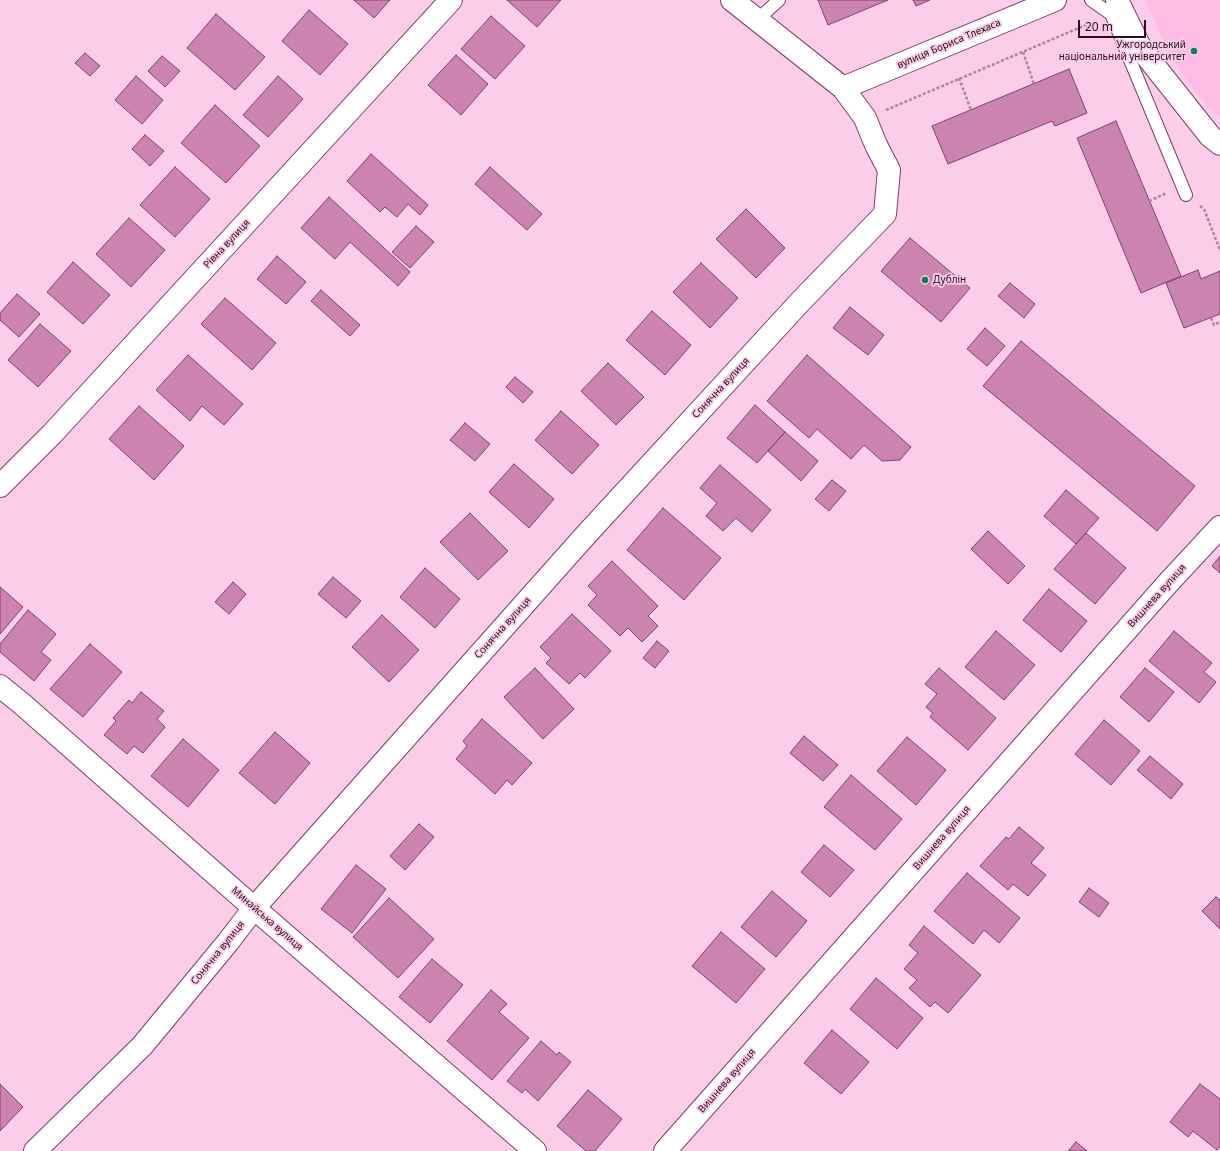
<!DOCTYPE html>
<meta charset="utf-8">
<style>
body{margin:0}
#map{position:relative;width:1220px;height:1151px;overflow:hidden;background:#fccde8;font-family:"Noto Sans",sans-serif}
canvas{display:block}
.scale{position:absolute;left:1078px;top:20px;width:68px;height:18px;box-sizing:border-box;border:2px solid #280d1f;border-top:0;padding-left:5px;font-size:12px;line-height:14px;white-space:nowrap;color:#280d1f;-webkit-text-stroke:3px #fccde8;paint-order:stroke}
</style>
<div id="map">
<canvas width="1220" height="1151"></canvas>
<div class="scale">20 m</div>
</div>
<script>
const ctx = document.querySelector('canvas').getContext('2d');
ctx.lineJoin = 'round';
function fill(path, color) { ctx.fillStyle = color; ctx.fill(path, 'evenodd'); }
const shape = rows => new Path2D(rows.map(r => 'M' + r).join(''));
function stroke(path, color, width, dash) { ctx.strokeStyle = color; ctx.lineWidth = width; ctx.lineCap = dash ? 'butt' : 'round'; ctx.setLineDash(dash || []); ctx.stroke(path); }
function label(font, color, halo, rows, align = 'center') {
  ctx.font = font + ' "Noto Sans",sans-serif'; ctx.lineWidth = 3.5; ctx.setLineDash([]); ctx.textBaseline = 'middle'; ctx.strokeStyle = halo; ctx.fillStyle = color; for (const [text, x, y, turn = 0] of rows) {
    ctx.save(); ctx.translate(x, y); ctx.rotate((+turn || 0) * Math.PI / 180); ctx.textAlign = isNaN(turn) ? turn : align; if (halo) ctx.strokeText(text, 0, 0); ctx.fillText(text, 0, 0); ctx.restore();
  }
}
const built = shape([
 [1145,0,1220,0,1220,117,1207,106,1191,86,1176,65,1161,36]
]);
const building = shape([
 [354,0,390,0,374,18,354,0],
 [507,0,561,0,537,27,507,0],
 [818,0,888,0,828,25,818,0],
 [913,0,930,0,916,6,913,0],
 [309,10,348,44,320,75,282,41,309,10],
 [216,14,265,57,235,90,187,48,216,14],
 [491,16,525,46,495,79,461,49,491,16],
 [85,53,100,66,90,76,75,63,85,53],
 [456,55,488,84,461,115,428,85,456,55],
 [162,56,180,71,165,87,148,71,162,56],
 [1069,69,1087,113,1055,126,1052,121,948,164,932,126,1069,69],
 [136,76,163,100,142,124,115,100,136,76],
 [278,76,303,99,268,137,243,115,278,76],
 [215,105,260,146,226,183,181,143,215,105],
 [1116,121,1181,276,1141,293,1077,138,1116,121],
 [145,135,164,151,150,166,132,149,145,135],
 [371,154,428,205,420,215,408,204,397,217,385,207,380,212,347,181,371,154],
 [175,167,210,199,175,237,140,205,175,167],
 [490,167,542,214,527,230,475,184,490,167],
 [329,197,410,272,398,286,350,242,335,259,301,228,329,197],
 [746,209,785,248,756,278,716,239,746,209],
 [129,218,165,250,131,287,96,254,129,218],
 [416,226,434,242,410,268,392,252,416,226],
 [910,238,970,288,941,322,881,271,910,238],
 [277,256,306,282,286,304,257,279,277,256],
 [73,262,110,295,83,324,47,292,73,262],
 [701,263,738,298,710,328,673,292,701,263],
 [1198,270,1201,279,1220,271,1220,314,1184,328,1166,283,1198,270],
 [1010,283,1035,304,1024,318,998,296,1010,283],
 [321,290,360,325,350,336,311,301,321,290],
 [17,294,40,314,19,337,0,320,0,313,17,294],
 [225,298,276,343,252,370,201,324,225,298],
 [850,307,884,335,868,355,833,328,850,307],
 [652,311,691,345,665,375,626,340,652,311],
 [40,324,71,351,38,387,8,360,40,324],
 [985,328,1005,346,987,366,967,349,985,328],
 [1021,341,1195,486,1157,531,983,386,1021,341],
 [188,355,243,404,224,425,202,406,190,421,156,390,188,355],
 [807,355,911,447,900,460,882,461,864,445,851,459,817,429,809,438,767,401,807,355],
 [608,363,644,397,616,425,581,391,608,363],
 [515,377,533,392,523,403,506,387,515,377],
 [755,405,785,432,757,463,727,438,755,405],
 [139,406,184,446,154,480,109,439,139,406],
 [561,411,599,445,572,474,535,440,561,411],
 [465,423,490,444,475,461,450,440,465,423],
 [785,432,818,461,801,481,768,451,785,432],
 [514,464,554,499,529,528,489,492,514,464],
 [720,465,771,510,752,532,736,518,723,531,706,516,717,503,700,488,720,465],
 [832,480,846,491,829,511,815,499,832,480],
 [1066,490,1099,518,1076,544,1044,516,1066,490],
 [663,508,721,558,684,600,627,550,663,508],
 [470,513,508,551,478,580,440,542,470,513],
 [988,531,1025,566,1008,584,971,549,988,531],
 [1086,533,1126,568,1095,604,1054,569,1086,533],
 [1220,556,1220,573,1212,566,1220,556],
 [612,561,658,606,648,616,658,626,642,642,628,628,620,636,588,605,597,595,588,586,612,561],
 [425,568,460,599,435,628,400,597,425,568],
 [333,577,361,601,346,618,318,594,333,577],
 [233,582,246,594,229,614,215,602,233,582],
 [0,587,23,607,0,634,0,587],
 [1049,589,1087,621,1061,652,1023,620,1049,589],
 [28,610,56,634,41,652,51,660,34,681,0,652,0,644,28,610],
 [572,614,611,651,585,678,580,673,569,684,546,663,551,658,540,647,572,614],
 [382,615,419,650,389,682,352,647,382,615],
 [996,631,1035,665,1004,700,965,667,996,631],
 [1174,631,1212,663,1204,672,1216,682,1199,703,1149,661,1174,631],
 [657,641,669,651,655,668,643,658,657,641],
 [90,644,122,672,83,717,50,689,90,644],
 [535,668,574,709,543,739,504,697,535,668],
 [939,668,996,718,968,750,930,717,933,713,926,707,937,694,925,684,939,668],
 [1145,668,1174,692,1149,722,1120,697,1145,668],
 [141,692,164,711,157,719,165,727,143,753,134,746,127,754,104,735,116,721,113,718,129,700,132,703,141,692],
 [482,719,532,763,512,785,507,780,495,794,456,759,467,746,463,741,482,719],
 [1104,720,1140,751,1111,785,1075,754,1104,720],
 [275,732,310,763,275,804,239,773,275,732],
 [804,736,838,765,823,781,790,753,804,736],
 [907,737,946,770,916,805,877,771,907,737],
 [183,739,219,770,188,807,151,776,183,739],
 [1150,756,1183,784,1171,799,1137,770,1150,756],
 [851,775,902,819,875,850,824,807,851,775],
 [419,824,434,837,405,870,390,856,419,824],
 [1019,827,1044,848,1031,863,1046,875,1028,896,1013,884,1008,890,980,866,1006,837,1009,839,1019,827],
 [824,845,854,870,830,897,801,872,824,845],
 [356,865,386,889,352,933,321,909,356,865],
 [967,873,1020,918,999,943,984,930,973,944,934,911,967,873],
 [1089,888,1109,903,1099,917,1079,902,1089,888],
 [772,891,807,921,776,957,741,927,772,891],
 [1216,897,1220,900,1220,929,1202,911,1216,897],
 [389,898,434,939,398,978,353,937,389,898],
 [924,926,981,975,948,1013,935,1002,930,1007,909,988,917,980,904,969,918,953,909,945,924,926],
 [721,932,765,969,736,1003,692,966,721,932],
 [432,959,463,985,430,1023,399,997,432,959],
 [876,978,923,1018,897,1049,850,1009,876,978],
 [491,990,507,1004,499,1012,529,1038,492,1080,447,1041,491,990],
 [832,1030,869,1062,841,1094,804,1063,832,1030],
 [541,1041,557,1055,559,1052,571,1062,538,1101,525,1089,522,1093,507,1081,541,1041],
 [0,1084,23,1107,0,1131,0,1084],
 [1200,1084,1220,1099,1220,1147,1217,1150,1193,1131,1188,1137,1170,1122,1200,1084],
 [588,1090,622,1119,595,1151,586,1151,557,1126,588,1090],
 [1076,1142,1087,1151,1068,1151,1076,1142]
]);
const path = shape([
 [1023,52,1034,84],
 [959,78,971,110],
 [886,110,1093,22],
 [1149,201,1167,193],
 [1200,206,1204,209,1220,250],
 [1211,318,1214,325,1220,322]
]);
const service = shape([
 [1091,0,1111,14,1186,195],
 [757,20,779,0]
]);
const minor = shape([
 [1117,0,1141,49,1210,136,1220,144],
 [843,88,1055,0],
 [0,486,52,434,451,0],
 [35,1151,142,1046,228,942,254,908,584,537,800,302,885,214,889,170,876,145,865,118,843,88,732,0],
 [665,1151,1169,582,1220,527]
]);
const tertiary = shape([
 [0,686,21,703,254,908,535,1151]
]);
const markers = [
 [1194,51,4,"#107c57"],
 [925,280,4,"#107c57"]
];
const streetNames = [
 ["вулиця Бориса Тлехаса",949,44,-23],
 ["Рівна вулиця",227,244,-47],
 ["Сонячна вулиця",721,388,-47],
 ["Вишнева вулиця",1157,596,-48],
 ["Сонячна вулиця",503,628,-48],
 ["Вишнева вулиця",942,838,-49],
 ["Минайська вулиця",267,919,41],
 ["Сонячна вулиця",218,953,-51],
 ["Вишнева вулиця",727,1081,-49]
];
const poiNames = [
 ["Ужгородський",1186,45],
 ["національний університет",1186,57],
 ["Дублін",933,280,"left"]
];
fill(built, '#febbe3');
fill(building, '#cb83af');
stroke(building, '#83416b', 1);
stroke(service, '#7f3d67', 14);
stroke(minor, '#7f3d67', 24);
stroke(tertiary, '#7f3d67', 24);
stroke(path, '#ac859c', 2.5, [3, 2]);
stroke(service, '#fff', 12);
stroke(minor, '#fff', 22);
stroke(tertiary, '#fff', 22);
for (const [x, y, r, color] of markers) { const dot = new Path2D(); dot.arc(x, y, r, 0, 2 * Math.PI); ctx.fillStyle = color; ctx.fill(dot); stroke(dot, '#fccde8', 1.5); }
label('10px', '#280d1f', '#fccde8', streetNames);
label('10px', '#280d1f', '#fccde8', poiNames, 'right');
</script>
